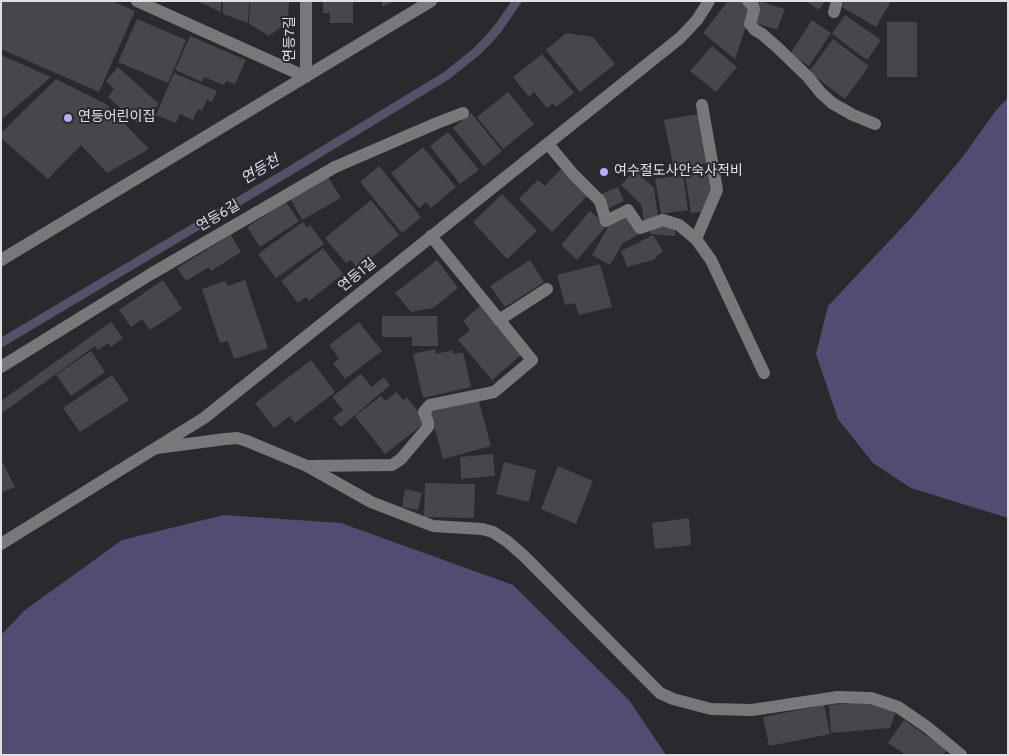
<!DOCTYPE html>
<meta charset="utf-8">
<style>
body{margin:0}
#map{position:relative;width:1009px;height:756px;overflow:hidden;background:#2a292e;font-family:Overpass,sans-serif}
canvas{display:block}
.frame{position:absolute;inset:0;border:2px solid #e0e0e3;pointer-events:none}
</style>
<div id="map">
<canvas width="1009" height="756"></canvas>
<div class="frame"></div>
</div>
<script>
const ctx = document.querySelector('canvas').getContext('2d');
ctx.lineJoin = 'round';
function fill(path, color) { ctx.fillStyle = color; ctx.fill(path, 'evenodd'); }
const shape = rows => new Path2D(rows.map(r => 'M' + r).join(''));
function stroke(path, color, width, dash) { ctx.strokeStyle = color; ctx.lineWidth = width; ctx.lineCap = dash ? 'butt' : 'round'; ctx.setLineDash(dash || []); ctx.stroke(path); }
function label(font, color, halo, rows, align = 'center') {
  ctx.font = font + ' Overpass,"Noto Sans KR",sans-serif'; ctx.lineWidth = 4; ctx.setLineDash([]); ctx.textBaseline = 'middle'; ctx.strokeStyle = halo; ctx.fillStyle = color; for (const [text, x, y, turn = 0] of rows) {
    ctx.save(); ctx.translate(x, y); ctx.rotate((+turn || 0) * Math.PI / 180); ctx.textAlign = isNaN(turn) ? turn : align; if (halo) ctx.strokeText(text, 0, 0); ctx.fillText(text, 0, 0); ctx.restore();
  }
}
const forest = shape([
 [1008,98,1008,518,911,488,873,463,838,419,816,354,828,306,911,218,961,159,997,109],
 [224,515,341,523,513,585,629,700,666,755,1,755,1,635,25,610,122,540]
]);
const stream = shape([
 [1,343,288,172,446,76,475,53,489,39,499,27,517,1]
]);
const building = shape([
 [1,1,112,1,135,11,99,92,1,49],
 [197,1,221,1,221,12],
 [223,1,249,1,248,23,223,14],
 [250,1,289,1,288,22,269,36,249,24],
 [323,1,353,1,353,23,330,23,330,13,323,13],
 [382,1,394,1,382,7],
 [728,1,744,1,752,8,735,59,703,33],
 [759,1,785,9,777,30,752,22],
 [806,1,825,1,819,10],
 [845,1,891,1,876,27,842,7],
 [845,15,881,40,867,60,832,34],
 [137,19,186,40,168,83,118,62],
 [812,20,831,33,809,66,790,54],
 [887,22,917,22,917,77,887,77],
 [566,33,593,37,615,64,580,92,546,50],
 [190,36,246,60,235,84,226,81,224,85,204,77,202,82,175,70],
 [833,39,869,66,845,99,809,72],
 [712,46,737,67,716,92,690,71],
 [542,54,574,93,556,107,553,103,547,108,534,92,529,97,513,77],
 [1,55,51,77,1,120],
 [118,67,159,104,145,120,142,117,137,123,108,97,114,89,106,81],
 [174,73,217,91,212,102,207,100,202,111,198,109,193,120,180,114,176,123,156,115],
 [56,79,106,104,149,149,107,173,81,145,48,179,1,138,1,133],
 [508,92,534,124,503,149,477,117],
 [471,113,502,151,484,166,453,128],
 [698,114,707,163,674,169,664,120],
 [448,132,479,170,460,184,430,146],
 [423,147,456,187,431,208,426,202,419,208,391,173],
 [379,166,421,217,402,233,360,182],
 [561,169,587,196,552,232,519,199,538,180,545,186],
 [709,169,713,186,701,212,691,213,685,173],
 [635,170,654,188,658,217,644,220,641,204,621,185],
 [683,175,688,210,661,214,655,179],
 [328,177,341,198,302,220,290,198],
 [618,187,624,201,607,209,601,194],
 [502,194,537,231,507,259,473,222],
 [371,200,399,235,358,269,351,260,346,263,325,238],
 [286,202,299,221,260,247,247,227],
 [590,211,607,225,577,260,561,245],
 [629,216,639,234,623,243,610,265,592,255,608,227],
 [303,222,307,228,310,225,324,244,276,278,258,254],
 [650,226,675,228,675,236,650,234],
 [231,235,241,252,211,271,209,267,186,281,177,268],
 [653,235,663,251,653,260,627,267,621,251],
 [323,248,343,274,309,301,306,297,298,303,281,281],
 [437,260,458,288,433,308,411,312,395,293],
 [530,260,544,282,505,307,490,286],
 [600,264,612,307,579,315,575,303,565,305,557,275],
 [163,280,182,309,150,330,142,319,131,327,119,310],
 [245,280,268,348,234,359,228,341,220,343,202,289,225,281,228,286],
 [480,306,521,355,492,380,458,340,470,330,463,321],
 [382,316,437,316,438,346,412,346,412,337,382,337],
 [111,322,123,338,111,347,108,343,98,350,95,346,2,413,1,401],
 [359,322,382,351,345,379,333,363,339,358,329,345],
 [435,349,436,354,453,350,453,354,463,352,471,387,423,398,413,354],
 [91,351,105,372,71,396,56,375],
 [311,360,335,392,295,423,290,416,274,428,255,403],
 [361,374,372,387,384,377,390,385,341,427,333,418,343,410,332,397],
 [112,375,129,400,80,432,63,408],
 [397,392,403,400,407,397,426,422,385,454,355,416,381,396,385,401],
 [478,398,491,446,443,459,430,410],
 [493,454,495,476,461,479,460,457],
 [1,459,15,487,1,493],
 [504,462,536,470,529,502,496,494],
 [558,466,593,481,576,524,541,509],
 [425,483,475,484,474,518,424,517],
 [405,489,422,493,418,510,402,507],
 [689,518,691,545,655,549,652,523],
 [869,702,896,711,890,728,831,733,829,705],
 [824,705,830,734,769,746,763,717],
 [904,720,947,750,943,755,906,755,888,743]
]);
const minor = shape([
 [137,1,306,77],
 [306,1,306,77],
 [748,1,753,6,754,10,750,24,755,30,762,34,778,48,808,77,821,93,832,103,853,115,875,124],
 [834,12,837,1],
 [548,144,573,174,600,201,606,221,628,210,640,228,663,220,679,225,696,239,717,190,702,105],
 [696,239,711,260,764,373],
 [1,260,431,1],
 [499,320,547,289],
 [1,367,151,274,335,167,437,123,463,113],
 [157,448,225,439,237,438,247,441,307,466,371,502,433,526,482,529,493,532,508,542,525,557,660,693,673,699,711,709,752,710,838,697,871,698,898,707,927,727,961,755],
 [307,466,392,465,401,459,428,427,428,422,424,412,430,405,494,392,532,360,431,236],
 [1,544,204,418,680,38,697,20,709,1]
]);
const markers = [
 [68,118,5,"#b8abf7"],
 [604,172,5,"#b8abf7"]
];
const streetNames = [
 ["연등7길",291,39,-90],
 ["연등6길",219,217,-30],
 ["연등1길",358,276,-39]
];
const poiNames = [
 ["연등어린이집",78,118],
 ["여수절도사안숙사적비",614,172]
];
const waterNames = [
 ["연등천",261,171,-31]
];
fill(forest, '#524c73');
stroke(stream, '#565069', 9);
fill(building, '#46464b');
stroke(minor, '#78787a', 12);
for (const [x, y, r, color] of markers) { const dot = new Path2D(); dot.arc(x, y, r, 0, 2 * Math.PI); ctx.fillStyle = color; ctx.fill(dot); stroke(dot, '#2a292e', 2); }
label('14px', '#e0e0e3', '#2a292e', streetNames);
label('14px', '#e0e0e3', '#2a292e', poiNames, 'left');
label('italic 15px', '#dedbf6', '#2a292e', waterNames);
</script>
